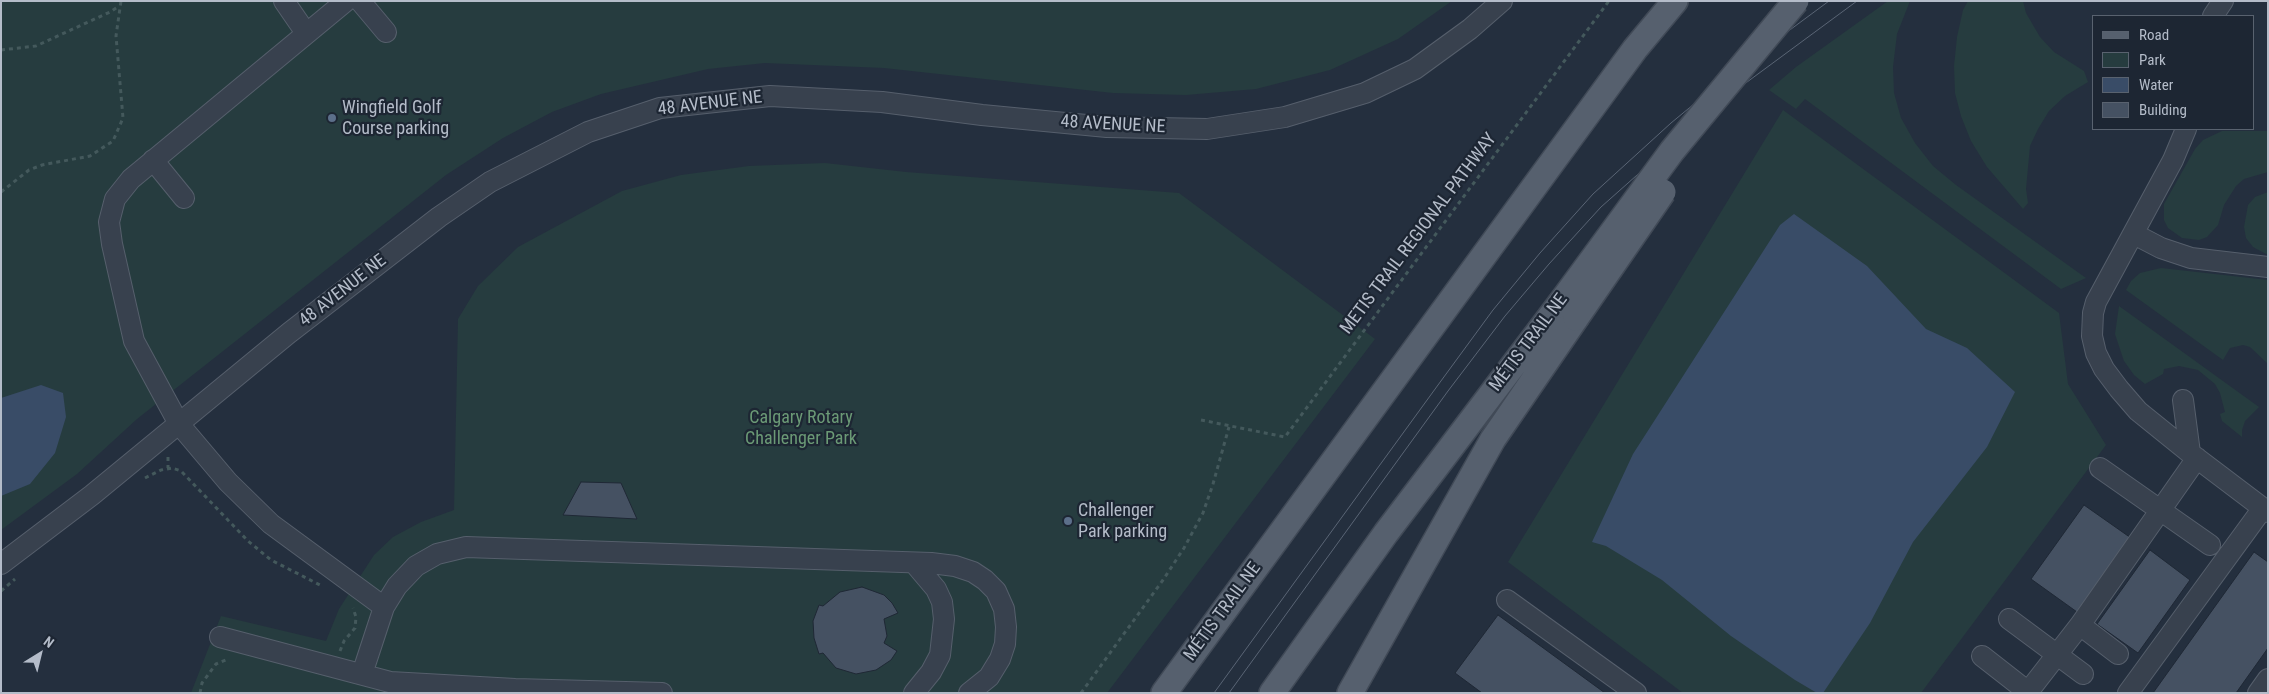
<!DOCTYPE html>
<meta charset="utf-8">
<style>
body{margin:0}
#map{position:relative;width:2269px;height:694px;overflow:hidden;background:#242f3e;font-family:"Roboto Condensed",sans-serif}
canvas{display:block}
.frame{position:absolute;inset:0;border:2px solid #b4bcc9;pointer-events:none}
.legend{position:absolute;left:2092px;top:15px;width:162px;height:115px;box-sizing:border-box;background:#1d2633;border:1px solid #59626f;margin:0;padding:6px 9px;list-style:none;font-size:15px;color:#b4bcc9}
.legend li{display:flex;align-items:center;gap:10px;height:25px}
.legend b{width:25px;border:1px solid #59626f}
.north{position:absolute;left:15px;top:629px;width:50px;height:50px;-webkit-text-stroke:4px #1d2633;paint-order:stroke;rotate:36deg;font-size:14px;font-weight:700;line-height:20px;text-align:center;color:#b4bcc9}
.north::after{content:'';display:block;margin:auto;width:18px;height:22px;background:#b4bcc9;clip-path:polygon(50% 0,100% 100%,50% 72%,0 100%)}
</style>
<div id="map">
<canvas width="2269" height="694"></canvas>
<div class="frame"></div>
<ul class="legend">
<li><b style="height:6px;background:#56606e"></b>Road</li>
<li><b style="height:14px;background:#263c3f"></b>Park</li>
<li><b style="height:14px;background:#394c67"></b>Water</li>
<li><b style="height:14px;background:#455162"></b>Building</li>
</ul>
<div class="north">N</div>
</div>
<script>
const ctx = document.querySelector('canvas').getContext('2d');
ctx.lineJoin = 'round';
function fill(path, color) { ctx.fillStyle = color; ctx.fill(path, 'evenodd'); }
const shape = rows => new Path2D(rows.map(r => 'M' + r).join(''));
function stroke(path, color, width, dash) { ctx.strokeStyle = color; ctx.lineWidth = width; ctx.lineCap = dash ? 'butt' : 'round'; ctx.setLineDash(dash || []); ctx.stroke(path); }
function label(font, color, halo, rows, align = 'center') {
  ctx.font = font + ' "Roboto Condensed",sans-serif'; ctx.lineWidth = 4.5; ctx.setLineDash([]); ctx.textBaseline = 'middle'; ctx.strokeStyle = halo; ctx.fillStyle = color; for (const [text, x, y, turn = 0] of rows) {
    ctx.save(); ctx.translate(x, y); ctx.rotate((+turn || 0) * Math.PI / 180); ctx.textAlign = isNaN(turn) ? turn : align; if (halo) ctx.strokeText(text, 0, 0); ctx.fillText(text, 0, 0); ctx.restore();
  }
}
const green = shape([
 [1,1,1452,1,1398,39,1330,70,1256,89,1186,95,1113,93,884,68,765,63,708,69,601,94,552,112,503,138,446,175,137,419,77,474,1,530],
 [1888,1,1910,1,1897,34,1893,67,1894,93,1901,118,1915,143,1933,166,1956,185,2086,278,2061,289,1805,99,1796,109,1769,90,1796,67],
 [1968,1,2023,1,2026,13,2040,37,2054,52,2084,71,2088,82,2065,96,2049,111,2038,129,2030,146,2026,189,2028,203,2023,209,1987,167,1971,141,1961,116,1955,93,1954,66,1957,37,1963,10],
 [1783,110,2059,313,2068,384,2106,445,1921,693,1683,693,1508,562],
 [2222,131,2268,131,2268,172,2244,179,2236,186,2224,205,2218,225,2207,237,2199,240,2182,238,2168,228,2164,220,2164,204,2195,149,2203,140],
 [825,163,906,172,1179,193,1375,339,1107,693,191,693,221,616,326,641,339,609,374,555,393,537,421,522,454,510,458,319,478,286,518,247,622,191,681,175,749,166],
 [2268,192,2268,255,2253,247,2246,238,2244,227,2248,205,2255,197],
 [2161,268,2268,280,2268,364,2250,347,2243,345,2230,348,2223,360,2126,290,2131,281,2140,273],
 [2119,306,2259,407,2245,421,2242,430,2242,437,2222,421,2220,414,2225,412,2220,393,2215,384,2198,370,2179,366,2164,369,2163,374,2145,384,2134,375,2124,361,2115,334]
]);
const water = shape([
 [1794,214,1867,266,1926,329,1967,348,2015,392,1987,447,1913,542,1870,623,1823,693,1817,693,1795,680,1731,636,1662,580,1606,546,1592,542,1633,454,1780,225],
 [41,385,63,393,66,417,55,453,30,484,1,496,1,398]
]);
const building = shape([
 [581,482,621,483,637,519,563,515,581,482],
 [2084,505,2131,538,2077,612,2031,579,2084,505],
 [2150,550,2190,580,2138,653,2097,624,2150,550],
 [2254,552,2268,562,2268,648,2236,693,2153,693,2254,552],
 [862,587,884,595,892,603,898,613,884,619,887,636,884,643,897,651,891,660,876,670,856,674,836,668,823,653,819,654,814,638,813,621,819,605,823,606,840,592,862,587],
 [1498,615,1605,693,1482,693,1455,673,1498,615]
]);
const path = shape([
 [1,50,36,46,110,12,119,6],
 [1,192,29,170,42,165,90,156,113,141,123,118,116,36,121,1],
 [1201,420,1285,437,1609,1],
 [168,457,168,468],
 [145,478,161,470,172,468,181,471,248,541,271,560,320,585],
 [1,591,15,579],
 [340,651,344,641,355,628,356,617,353,608],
 [200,693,202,683,216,664,228,659],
 [1081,693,1163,580,1184,548,1203,513,1213,484,1229,427]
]);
const minor = shape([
 [284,1,306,33],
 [346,1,131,179,115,199,109,222,112,244,134,341,179,424,228,482,271,524,384,607],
 [360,1,386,32],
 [2213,16,2223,1],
 [2186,129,2173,160,2096,302,2093,313,2092,336,2096,353,2104,369,2119,389,2138,411,2190,453],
 [153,160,184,198],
 [2134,234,2161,248,2191,258,2268,267],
 [2183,400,2190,453,2268,512],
 [2100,468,2210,545],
 [914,563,936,589,942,602,944,619,940,655,931,672,914,693],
 [1,564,92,495,289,333,439,217,490,182,588,132,660,108,770,96,882,102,982,115,1107,127,1207,129,1285,117,1365,93,1415,69,1470,29,1502,1],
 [1507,600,1636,693],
 [2009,619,2083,674],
 [2080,625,2118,654],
 [220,637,390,682,515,689,662,693],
 [1982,656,2028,692,2080,625,2197,458],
 [362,674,384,607,397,586,416,566,437,554,466,547,931,563,955,566,973,572,985,580,996,591,1004,609,1006,627,1005,644,1000,659,989,677,969,693],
 [2128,693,2263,508],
 [2258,693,2268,679]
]);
const major = shape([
 [1164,693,1635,49,1675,1],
 [1272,693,1386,533,1559,305],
 [1350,693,1493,439,1576,318]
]);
const tram = shape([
 [1214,693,1438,385,1493,310,1540,253,1593,194,1671,123,1729,75,1829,1],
 [1229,693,1448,391,1505,316,1549,264,1601,207,1681,136,1743,85,1857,1]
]);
const majorBridge = shape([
 [1559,305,1672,151,1796,1],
 [1576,318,1663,192]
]);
const markers = [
 [332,118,5,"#5c6f8a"],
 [1068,521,5,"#5c6f8a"]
];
const streetNames = [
 ["48 AVENUE NE",710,104,-7],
 ["48 AVENUE NE",1113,125,3],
 ["METIS TRAIL REGIONAL PATHWAY",1419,234,-53],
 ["48 AVENUE NE",343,291,-38],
 ["MÉTIS TRAIL NE",1529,343,-53],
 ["MÉTIS TRAIL NE",1223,612,-54]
];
const poiNames = [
 ["Wingfield Golf",342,108],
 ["Course parking",342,129],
 ["Challenger",1078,511],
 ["Park parking",1078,532]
];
const parkNames = [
 ["Calgary Rotary",801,418],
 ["Challenger Park",801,439]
];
fill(green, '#263c3f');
fill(water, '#394c67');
fill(building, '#455162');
stroke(building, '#1f2835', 1);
stroke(minor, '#565f6c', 22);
stroke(major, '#414a57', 28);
stroke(path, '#44595c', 3, [4, 4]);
stroke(minor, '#38414e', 20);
stroke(major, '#56606e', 25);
stroke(tram, '#5a6575', 1);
stroke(majorBridge, '#414a57', 28, []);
stroke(majorBridge, '#56606e', 25);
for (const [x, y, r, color] of markers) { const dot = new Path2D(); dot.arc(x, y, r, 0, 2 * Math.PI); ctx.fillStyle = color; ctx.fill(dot); stroke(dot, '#1d2633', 2); }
label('18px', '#b4bcc9', '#1d2633', streetNames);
label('18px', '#b4bcc9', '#1d2633', poiNames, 'left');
label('18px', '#6b9a76', '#1d2633', parkNames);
</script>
